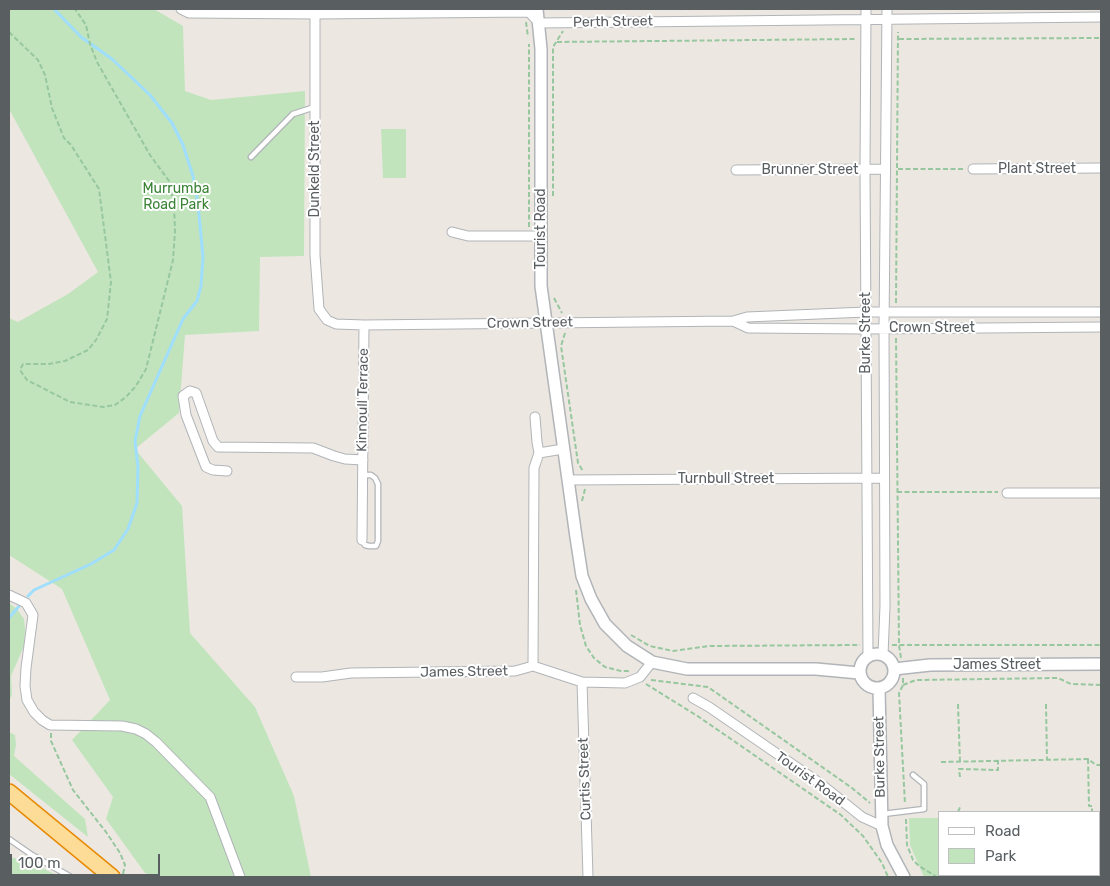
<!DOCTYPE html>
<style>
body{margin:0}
#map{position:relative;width:1110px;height:886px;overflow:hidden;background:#ece8e1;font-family:Rubik,sans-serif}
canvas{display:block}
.frame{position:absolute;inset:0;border:10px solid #595e61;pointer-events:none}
.legend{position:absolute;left:938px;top:811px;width:162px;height:65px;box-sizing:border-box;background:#fff;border:1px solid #bdbfc0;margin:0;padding:6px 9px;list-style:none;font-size:15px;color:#595e61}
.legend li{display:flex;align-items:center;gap:10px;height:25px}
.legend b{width:25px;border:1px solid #bdbfc0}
.scale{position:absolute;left:10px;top:854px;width:150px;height:22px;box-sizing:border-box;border:2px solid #595e61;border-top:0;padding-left:6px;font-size:15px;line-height:18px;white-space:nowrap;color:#595e61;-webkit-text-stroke:4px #fff;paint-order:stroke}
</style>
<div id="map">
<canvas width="1110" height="886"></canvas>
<div class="frame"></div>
<ul class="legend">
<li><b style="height:6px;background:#fff"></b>Road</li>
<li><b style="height:14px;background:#c1e4bd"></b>Park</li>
</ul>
<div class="scale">100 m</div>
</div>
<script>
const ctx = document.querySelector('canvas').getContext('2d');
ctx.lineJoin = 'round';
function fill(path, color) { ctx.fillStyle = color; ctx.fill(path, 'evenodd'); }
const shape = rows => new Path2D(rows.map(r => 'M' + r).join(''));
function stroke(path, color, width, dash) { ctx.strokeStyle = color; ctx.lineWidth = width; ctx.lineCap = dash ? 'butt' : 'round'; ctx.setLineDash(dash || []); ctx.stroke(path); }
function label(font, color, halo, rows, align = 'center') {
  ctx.font = font + ' Rubik,sans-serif'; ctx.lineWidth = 4; ctx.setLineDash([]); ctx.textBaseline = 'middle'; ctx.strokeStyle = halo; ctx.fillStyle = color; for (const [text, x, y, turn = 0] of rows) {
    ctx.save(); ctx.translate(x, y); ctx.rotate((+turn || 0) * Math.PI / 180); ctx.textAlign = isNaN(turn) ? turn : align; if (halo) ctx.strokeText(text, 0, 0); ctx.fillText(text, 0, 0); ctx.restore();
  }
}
const green = shape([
 [9,9,154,9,183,26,185,91,211,100,305,91,304,256,260,257,259,331,185,335,179,413,135,449,182,506,190,633,255,707,294,796,311,877,156,877,145,873,106,819,113,797,72,740,110,700,62,589,9,555,9,318,18,322,68,294,98,272,9,109],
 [381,129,406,129,406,178,383,178],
 [9,603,17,609,24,619,25,629,24,646,11,676,12,695,9,701],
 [9,732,15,735,16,745,14,756,85,819,88,837,9,774],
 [909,818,939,818,939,875,1000,875,1000,877,924,877,910,845],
 [9,857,29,861,60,877,9,877]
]);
const stream = shape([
 [28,596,34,590,91,564,114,550,128,529,137,503,138,467,135,441,140,416,183,319,197,301,201,286,203,257,198,204,193,176,183,145,172,123,150,95,112,59,81,37,54,9],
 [9,618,20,605]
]);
const path = shape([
 [526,22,528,37],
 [9,32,38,60,45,75,52,108,64,138,71,145,99,189,111,282,107,319,96,340,88,350,65,361,49,364,23,364,20,370,27,380,70,402,103,407,115,405,126,397,136,386,146,369,173,260,175,231,174,205,169,181,150,155,97,62,90,44,86,25,75,9],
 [899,39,1101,38],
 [557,42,856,39],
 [898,169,963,169],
 [553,196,553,47,563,31],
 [529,227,529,44],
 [554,298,562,313],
 [896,303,898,32],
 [565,333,561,346,578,463,583,471],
 [896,338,899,645,901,658],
 [897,492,998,492],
 [582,501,585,489],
 [576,590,580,625,586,646,594,658,605,667,621,671,629,671],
 [631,635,650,646,673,651,709,646,860,645],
 [892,645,1101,645],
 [903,678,903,685,899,693,905,804],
 [651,680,708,687,852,788,870,803],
 [646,684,699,717,841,815,863,836,882,863,888,877],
 [903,685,916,680,1058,678,1071,684,1101,685],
 [958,704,960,762],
 [1046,704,1047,760],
 [51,733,51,741,73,790,106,832,120,853,125,865,123,874],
 [1088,759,1089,806,1092,806,1092,812],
 [941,762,1088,759,1096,765,1101,765],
 [960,777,959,769,998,770,998,760],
 [958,812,961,805],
 [906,819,907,845,913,860,919,866,937,877],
 [1099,827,1101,827]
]);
const service = shape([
 [251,157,293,114,315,107],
 [362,540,365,545,369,546,376,546,378,541,378,484,375,478,371,475,362,475],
 [883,814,924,809,924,784,913,775],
 [9,839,32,855,71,877]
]);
const minor = shape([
 [181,9,189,13,315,14,529,12,539,23,1101,17],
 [866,9,865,169,868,656],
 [315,14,315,255,319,309,327,320,336,324,364,325,733,321,747,317,866,312,1101,312],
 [973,169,1101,168],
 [736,170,884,169],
 [452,232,468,236,540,236],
 [733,321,748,328,866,329,1101,327],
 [535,417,537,442,539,453],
 [227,471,213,470,206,467,186,415,183,396,190,391,196,393,213,441,218,447,313,448,334,456,345,459,363,460],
 [568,480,884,478],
 [1007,493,1101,493],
 [362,540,364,325],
 [9,595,26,603,33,615,26,668,25,686,27,700,34,712,42,720,50,725,122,726,136,729,146,734,156,742,210,797,240,877],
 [883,655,885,606,884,329,887,9],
 [533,666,534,468,539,453,563,449],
 [296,677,322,677,351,673,515,671,533,666,582,682,625,683,640,677,652,662],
 [582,682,588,877],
 [693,698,709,707,821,784,862,817,882,826]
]);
const tertiary = shape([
 [537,9,541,49,541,286,576,537,582,576,591,599,605,624,627,646,652,662,687,669,816,669,859,673],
 '860 671a17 17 0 1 1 34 0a17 17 0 1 1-34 0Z',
 [894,669,930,665,1101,664],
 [879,688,882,826,887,845,904,877]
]);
const trunk = shape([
 [9,792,112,877]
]);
const streetNames = [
 ["Perth Street",613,22,-1],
 ["Dunkeld Street",315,169,-90],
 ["Plant Street",1037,169],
 ["Brunner Street",810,170],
 ["Tourist Road",541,229,-90],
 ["Crown Street",530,323,-1],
 ["Crown Street",932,328],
 ["Burke Street",866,333,-90],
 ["Kinnoull Terrace",363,400,-89],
 ["Turnbull Street",726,479],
 ["James Street",997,665],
 ["James Street",464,672,-1],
 ["Burke Street",880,757,-91],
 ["Curtis Street",585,779,-92],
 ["Tourist Road",810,779,36]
];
const parkNames = [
 ["Murrumba",176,189],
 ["Road Park",176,205]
];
fill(green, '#c1e4bd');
stroke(stream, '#a0defd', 3);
stroke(service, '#b1b4b8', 7);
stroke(minor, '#b1b4b8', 11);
stroke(tertiary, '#b1b4b8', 14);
stroke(trunk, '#e88904', 18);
stroke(path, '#97c79f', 2, [5, 2.5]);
stroke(service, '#fff', 4.5);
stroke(minor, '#fff', 9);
stroke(tertiary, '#fff', 11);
stroke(trunk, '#fcdc96', 15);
label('14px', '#595e61', '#fff', streetNames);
label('14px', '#3b8436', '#fff', parkNames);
</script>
